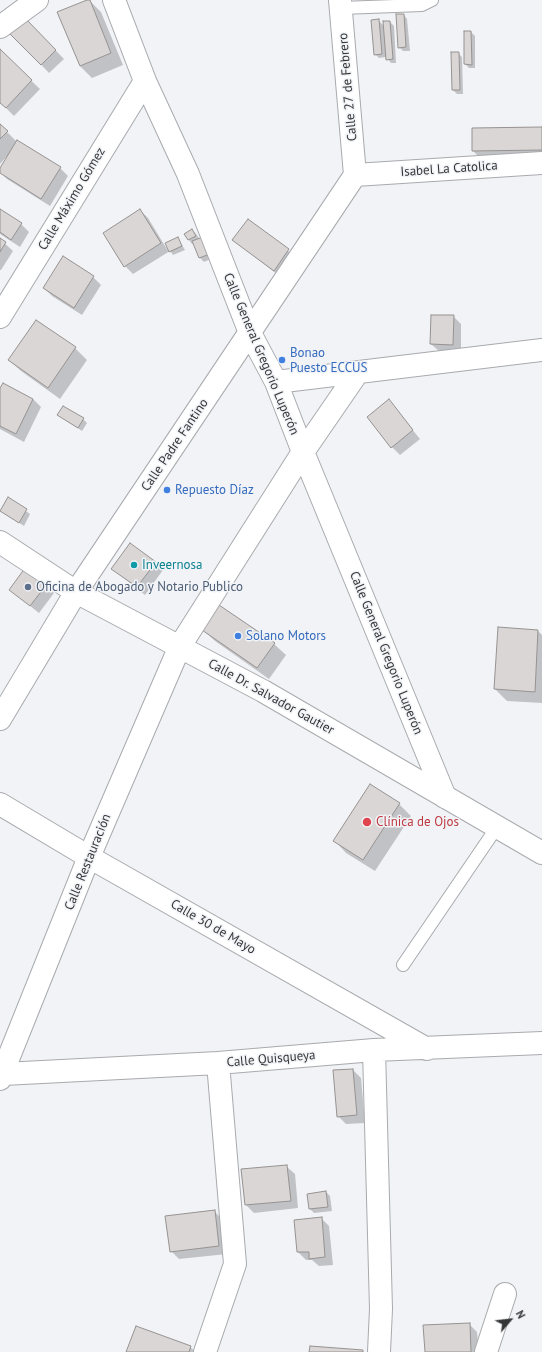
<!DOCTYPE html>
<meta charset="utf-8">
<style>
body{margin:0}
#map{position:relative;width:542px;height:1352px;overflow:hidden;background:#f1f3f7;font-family:"PT Sans",sans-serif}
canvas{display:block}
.north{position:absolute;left:490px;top:1300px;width:40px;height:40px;-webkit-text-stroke:3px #f1f3f7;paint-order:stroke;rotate:62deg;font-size:11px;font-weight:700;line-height:16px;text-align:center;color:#353637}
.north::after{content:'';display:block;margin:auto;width:14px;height:18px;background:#353637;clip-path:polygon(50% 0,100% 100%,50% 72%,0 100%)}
</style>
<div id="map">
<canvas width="542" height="1352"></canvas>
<div class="north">N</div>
</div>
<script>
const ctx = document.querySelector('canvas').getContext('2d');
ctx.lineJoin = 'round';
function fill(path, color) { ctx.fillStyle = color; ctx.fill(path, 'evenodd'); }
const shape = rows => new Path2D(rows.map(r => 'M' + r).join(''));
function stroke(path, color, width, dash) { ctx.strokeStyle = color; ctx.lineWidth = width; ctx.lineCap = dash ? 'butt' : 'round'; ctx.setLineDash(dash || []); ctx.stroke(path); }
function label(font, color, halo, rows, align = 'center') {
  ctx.font = font + ' "PT Sans",sans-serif'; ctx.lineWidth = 3; ctx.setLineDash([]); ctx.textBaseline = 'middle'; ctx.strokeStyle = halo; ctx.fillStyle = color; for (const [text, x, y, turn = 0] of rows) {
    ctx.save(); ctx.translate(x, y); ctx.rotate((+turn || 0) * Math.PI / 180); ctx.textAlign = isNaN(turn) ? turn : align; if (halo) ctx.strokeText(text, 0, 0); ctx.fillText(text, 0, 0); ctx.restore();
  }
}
const shadow = shape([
 [89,0,101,12,123,65,92,78,80,66],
 [404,15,407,19,410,51,403,51,399,47],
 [25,19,64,59,49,73,11,33],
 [378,20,384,26,390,22,394,26,396,63,391,63,386,57,379,58,375,54],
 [471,32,475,36,475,68,469,68,465,64],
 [0,51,40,89,14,116,0,102],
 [458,53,462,57,463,94,457,94,453,90],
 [0,125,17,142,60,168,68,176,50,206,7,179,0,172,8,155,0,164],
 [542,128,542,158,481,159,473,151],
 [0,210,21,224,29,232,20,247,0,234],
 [140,210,148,218,168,251,178,238,185,250,173,255,170,251,133,274,125,266],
 [248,220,297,258,282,278,233,240],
 [192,230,196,234,213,258,204,262,200,258,194,243,192,244,189,240,185,234],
 [0,239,13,251,1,270,0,270],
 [93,277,101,285,82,315,52,296,44,288],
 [453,316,461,324,461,352,440,352,431,344],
 [75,348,87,360,60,399,21,371,9,360],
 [0,390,33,399,41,407,24,442,0,429],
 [389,401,420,439,400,455,392,447],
 [58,415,83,419,87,423,82,431],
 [8,499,30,514,24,526,1,511],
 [155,562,163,570,145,595,113,569],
 [46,585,54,593,39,613,10,590],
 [203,630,274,644,286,655,269,679,215,641],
 [538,631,542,635,542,703,507,701,495,689],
 [399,804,411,816,375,871,346,853,335,841],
 [353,1070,361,1078,365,1123,346,1124,338,1116],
 [286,1166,295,1174,298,1208,254,1213,246,1205],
 [326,1192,330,1196,332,1211,314,1213,310,1209],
 [214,1211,222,1219,227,1254,179,1259,171,1251],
 [321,1218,329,1226,333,1265,319,1266,312,1260,306,1260,298,1252,295,1221],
 [469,1324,477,1332,479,1352,426,1352],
 [190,1347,196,1352,128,1352]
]);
const building = shape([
 [87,0,90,0,111,53,80,66,57,12,87,0],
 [396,14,404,14,406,47,398,48,396,14],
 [25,18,56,50,41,65,9,33,25,18],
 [379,19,382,54,374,55,371,20,379,19],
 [383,21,390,21,393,59,386,60,383,21],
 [464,31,471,31,472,65,464,64,464,31],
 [0,49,32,80,6,108,0,103,0,49],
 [451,52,459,52,460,90,452,90,451,52],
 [0,124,8,131,0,139,0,124],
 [542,127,542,150,472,151,472,128,542,127],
 [17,140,61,167,41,199,0,173,0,168,17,140],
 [0,209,22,223,11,240,0,232,0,209],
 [140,209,161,243,124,267,103,233,140,209],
 [248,219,289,249,274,271,232,240,248,219],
 [192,229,196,236,188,240,184,234,192,229],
 [178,237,182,246,169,252,165,243,178,237],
 [203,237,210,254,199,258,192,241,203,237],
 [0,238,6,242,0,252,0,238],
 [63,256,94,276,74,308,43,288,63,256],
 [431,315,454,315,453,345,430,344,431,315],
 [36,320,76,347,48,388,8,360,36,320],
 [3,383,33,399,16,434,0,426,0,388,3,383],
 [389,399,413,430,391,448,367,417,389,399],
 [63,406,84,418,78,428,57,415,63,406],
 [8,497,27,509,19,523,0,511,8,497],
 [130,543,156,562,137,587,111,569,130,543],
 [25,568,47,584,30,606,9,590,25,568],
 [219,605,275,643,257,668,202,630,219,605],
 [498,627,538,630,535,692,494,689,498,627],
 [370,784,400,803,363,860,333,841,370,784],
 [353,1069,357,1115,337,1117,333,1070,353,1069],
 [287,1165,291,1201,245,1205,241,1169,287,1165],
 [326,1191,328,1207,309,1209,307,1194,326,1191],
 [215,1210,219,1246,170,1252,165,1216,215,1210],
 [322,1217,325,1257,309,1259,309,1252,297,1252,294,1220,322,1217],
 [470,1323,471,1352,425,1352,423,1325,470,1323],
 [136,1326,191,1346,189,1352,126,1352,136,1326],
 [310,1346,363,1350,363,1352,309,1352,310,1346]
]);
const lane = shape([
 [341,8,422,5,432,0],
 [403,965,497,827]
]);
const street = shape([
 [114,0,145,81,188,174,250,333,276,382,303,452,445,797],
 [340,0,355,175],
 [355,175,542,163],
 [0,317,145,81],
 [276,382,542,350],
 [0,719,76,592,355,175],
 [0,804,89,857,427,1049],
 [374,1050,381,1309,379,1352],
 [0,1072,3,1074,218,1063,374,1050,542,1043],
 [0,1079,89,857,180,646,303,452,358,372],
 [205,1352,235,1264,218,1063],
 [486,1352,505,1294]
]);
const secondary = shape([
 [0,27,37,0],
 [0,542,76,592,263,691,542,853]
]);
const markers = [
 [282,360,4,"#3f7fe0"],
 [167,490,4,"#3f7fe0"],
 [134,565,4,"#0f9aa8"],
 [28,587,4,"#5c6f8a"],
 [238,636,4,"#3f7fe0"],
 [367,822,5,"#e0444e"]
];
const streetNames = [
 ["Calle 27 de Febrero",348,87,-95],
 ["Isabel La Catolica",449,169,-4],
 ["Calle Máximo Gómez",72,199,-59],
 ["Calle General Gregorio Luperón",261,354,67],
 ["Calle Padre Fantino",175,445,-56],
 ["Calle General Gregorio Luperón",386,653,68],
 ["Calle Dr. Salvador Gautier",271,697,29],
 ["Calle Restauración",88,862,-68],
 ["Calle 30 de Mayo",213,927,30],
 ["Calle Quisqueya",271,1059,-5]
];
const shopNames = [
 ["Bonao",290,353],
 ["Puesto ECCUS",290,368],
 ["Repuesto Díaz",175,490],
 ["Solano Motors",246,636]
];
const cultureNames = [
 ["Inveernosa",142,565]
];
const serviceNames = [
 ["Oficina de Abogado y Notario Publico",36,587]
];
const healthNames = [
 ["Clínica de Ojos",376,822]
];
fill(shadow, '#0003');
fill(building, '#dad6d5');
stroke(building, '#969291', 1);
stroke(lane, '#a8aaad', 14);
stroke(street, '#a8aaad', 24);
stroke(secondary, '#a8aaad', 24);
stroke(lane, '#fff', 12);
stroke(street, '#fff', 22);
stroke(secondary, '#fff', 22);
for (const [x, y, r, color] of markers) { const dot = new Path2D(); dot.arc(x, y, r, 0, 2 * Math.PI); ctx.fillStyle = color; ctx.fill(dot); stroke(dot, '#f1f3f7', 1.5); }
label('13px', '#353637', '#f1f3f7', streetNames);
label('13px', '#366cbe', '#f1f3f7', shopNames, 'left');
label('13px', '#0d838f', '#f1f3f7', cultureNames, 'left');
label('13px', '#4e5e75', '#f1f3f7', serviceNames, 'left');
label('13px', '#be3a42', '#f1f3f7', healthNames, 'left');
</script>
